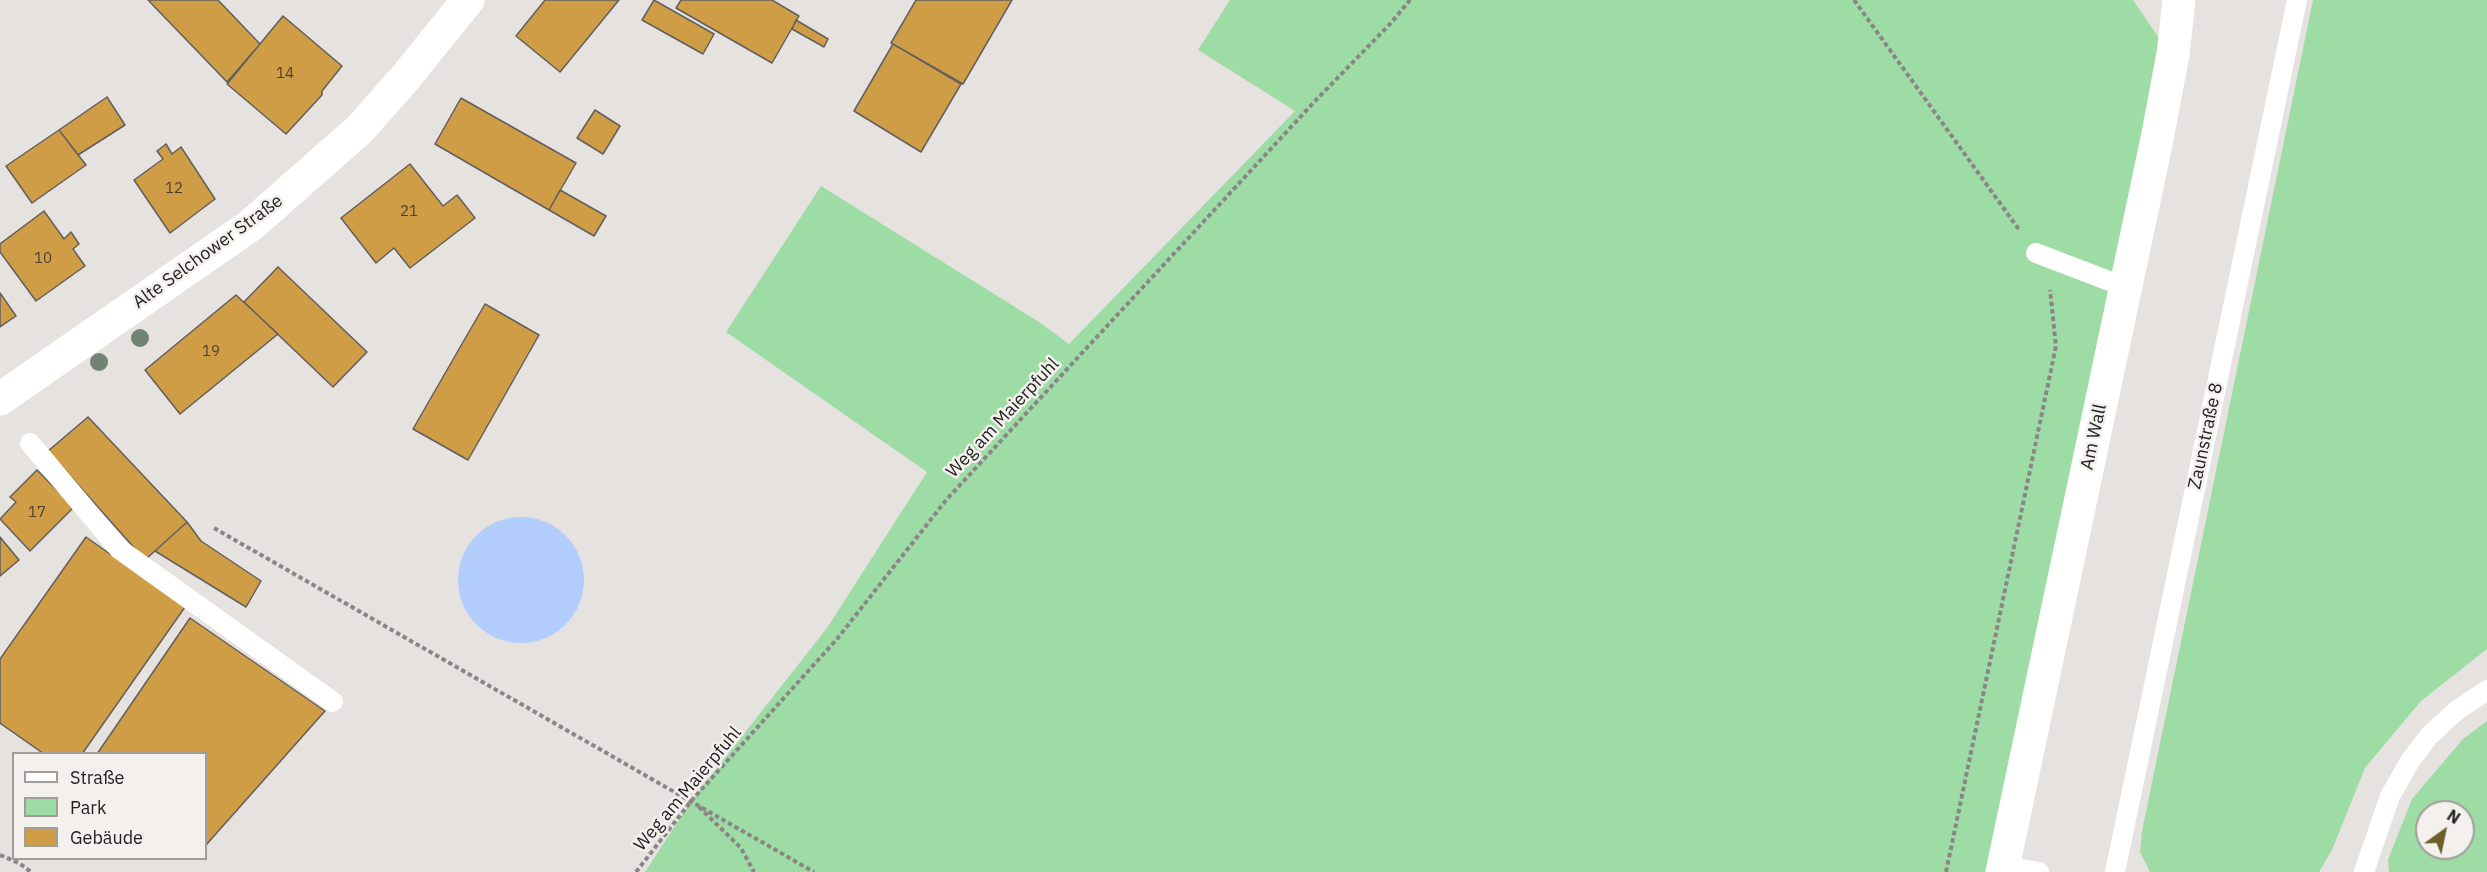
<!DOCTYPE html>
<meta charset="utf-8">
<style>
body{margin:0}
#map{position:relative;width:2487px;height:872px;overflow:hidden;background:#e6e2e0;font-family:"IBM Plex Sans",sans-serif}
canvas{display:block}
.legend{position:absolute;left:12px;top:752px;width:195px;height:108px;box-sizing:border-box;background:#f3f0ed;border:2px solid #a09e9b;margin:0;padding:8px 10px;list-style:none;font-size:18px;color:#232221}
.legend li{display:flex;align-items:center;gap:12px;height:30px}
.legend b{width:30px;border:2px solid #a09e9b}
.north{position:absolute;left:2415px;top:800px;width:60px;height:60px;box-sizing:border-box;background:#f3f0ed;border:2px solid #a09e9b;border-radius:50%;rotate:33deg;font-size:16px;font-weight:700;line-height:24px;text-align:center;color:#232221}
.north::after{content:'';display:block;margin:auto;width:21px;height:27px;background:#6d5e2b;clip-path:polygon(50% 0,100% 100%,50% 72%,0 100%)}
</style>
<div id="map">
<canvas width="2487" height="872"></canvas>
<ul class="legend">
<li><b style="height:8px;background:#fff"></b>Straße</li>
<li><b style="height:16px;background:#9edca6"></b>Park</li>
<li><b style="height:16px;background:#d09d47"></b>Gebäude</li>
</ul>
<div class="north">N</div>
</div>
<script>
const ctx = document.querySelector('canvas').getContext('2d');
ctx.lineJoin = 'round';
function fill(path, color) { ctx.fillStyle = color; ctx.fill(path, 'evenodd'); }
const shape = rows => new Path2D(rows.map(r => 'M' + r).join(''));
function stroke(path, color, width, dash) { ctx.strokeStyle = color; ctx.lineWidth = width; ctx.lineCap = dash ? 'butt' : 'round'; ctx.setLineDash(dash || []); ctx.stroke(path); }
function label(font, color, halo, rows, align = 'center') {
  ctx.font = font + ' "IBM Plex Sans",sans-serif'; ctx.lineWidth = 5; ctx.setLineDash([]); ctx.textBaseline = 'middle'; ctx.strokeStyle = halo; ctx.fillStyle = color; for (const [text, x, y, turn = 0] of rows) {
    ctx.save(); ctx.translate(x, y); ctx.rotate((+turn || 0) * Math.PI / 180); ctx.textAlign = isNaN(turn) ? turn : align; if (halo) ctx.strokeText(text, 0, 0); ctx.fillText(text, 0, 0); ctx.restore();
  }
}
const green = shape([
 [1230,0,2133,0,2161,41,1986,872,645,872,692,800,827,628,927,472,726,332,821,186,1039,322,1069,344,1295,111,1198,50],
 [2313,0,2487,0,2487,649,2421,701,2365,768,2332,850,2319,872,2150,872,2140,852,2142,831],
 [2487,721,2487,872,2389,872,2388,860,2412,799,2463,739],
 [2427,812,2463,812,2463,848,2427,848]
]);
const water = shape([
 '458 580a63 63 0 1 1 126 0a63 63 0 1 1-126 0Z'
]);
const building = shape([
 [148,0,218,0,260,44,227,82,148,0],
 [545,0,619,0,560,72,516,36,545,0],
 [654,0,714,34,703,54,642,20,654,0],
 [681,0,772,0,799,16,772,63,676,8,681,0],
 [916,0,1012,0,963,84,891,43,916,0],
 [283,16,342,66,322,91,322,95,286,134,227,84,283,16],
 [796,20,828,39,824,47,792,29,796,20],
 [893,44,961,84,921,152,854,111,893,44],
 [107,97,125,125,78,155,59,130,107,97],
 [461,98,576,163,549,210,435,144,461,98],
 [595,110,620,126,603,154,577,138,595,110],
 [59,130,86,165,32,203,6,166,59,130],
 [166,144,172,154,181,147,215,199,170,233,134,180,163,159,157,151,166,144],
 [410,164,443,206,457,195,475,218,410,268,394,248,376,263,341,218,410,164],
 [560,190,606,216,594,236,549,210,560,190],
 [44,211,64,239,71,232,79,244,73,249,85,266,36,301,0,252,0,244,44,211],
 [278,267,367,352,333,387,244,302,278,267],
 [0,293,16,316,0,327,0,293],
 [236,295,278,334,180,414,145,370,236,295],
 [485,304,539,335,468,460,413,429,485,304],
 [88,417,187,522,145,560,48,451,88,417],
 [37,470,74,507,30,551,0,519,16,502,10,497,37,470],
 [187,522,201,541,261,581,246,607,155,551,187,522],
 [0,537,19,560,0,576,0,537],
 [86,537,185,607,82,754,44,754,0,723,0,659,86,537],
 [190,618,325,711,206,845,206,754,97,754,190,618]
]);
const path = shape([
 [1854,0,2020,231],
 [214,528,814,872],
 [699,807,741,848,754,872],
 [0,855,19,863,31,872],
 [636,872,692,800,837,639,947,499,1317,99,1391,23,1410,0],
 [1946,872,2056,346,2050,290]
]);
const lane = shape([
 [2036,253,2125,287],
 [30,443,119,549,333,702],
 [2004,866,2039,872],
 [2115,872,2297,0],
 [2364,872,2390,796,2410,761,2429,736,2456,711,2487,690]
]);
const street = shape([
 [0,399,251,225,360,129,405,78,468,0]
]);
const secondary = shape([
 [2002,872,2157,139,2173,54,2179,0]
]);
const trees = [
 [140,338],
 [99,362]
];
const numberNames = [
 ["14",285,74],
 ["12",174,189],
 ["21",409,212],
 ["10",43,259],
 ["19",211,352],
 ["17",37,513]
];
const streetNames = [
 ["Alte Selchower Straße",208,252,-36],
 ["Weg am Maierpfuhl",1003,418,-47],
 ["Zaunstraße 8",2206,436,-78],
 ["Am Wall",2094,437,-78],
 ["Weg am Maierpfuhl",688,789,-50]
];
fill(green, '#9edca6');
fill(water, '#b2ccfb');
fill(building, '#d09d47');
stroke(building, '#615f5d', 1.5);
stroke(path, '#898685', 4, [4.5, 3]);
stroke(lane, '#fff', 20);
stroke(street, '#fff', 33);
stroke(secondary, '#fff', 33);
ctx.fillStyle = '#728273';
for (const [x, y] of trees) { ctx.beginPath(); ctx.arc(x, y, 9, 0, 2 * Math.PI); ctx.fill(); }
label('15px', '#4e412a', null, numberNames);
label('18px', '#232221', '#f3f0ed', streetNames);
</script>
